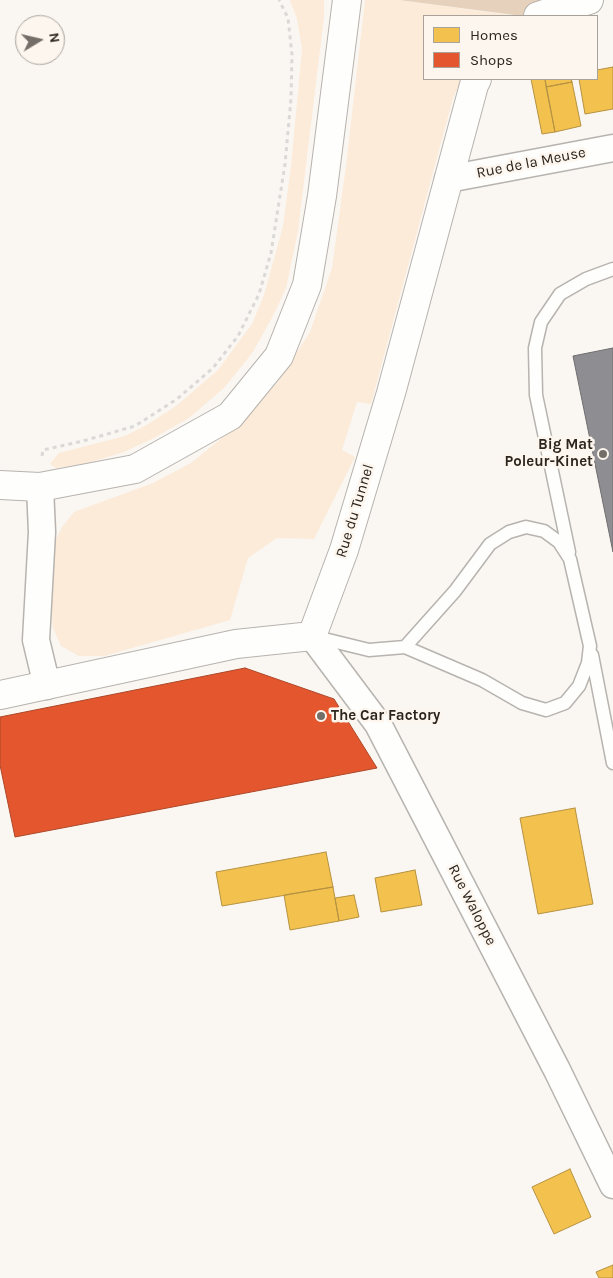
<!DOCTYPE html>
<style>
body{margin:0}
#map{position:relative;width:613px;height:1278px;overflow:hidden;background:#faf6f2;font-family:Karla,sans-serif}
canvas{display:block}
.legend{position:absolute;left:423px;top:15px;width:175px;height:65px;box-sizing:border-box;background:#fdf6ee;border:1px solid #a9a29b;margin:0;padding:6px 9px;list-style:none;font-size:15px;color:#2b251e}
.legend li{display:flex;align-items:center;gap:10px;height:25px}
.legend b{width:25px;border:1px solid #a9a29b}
.north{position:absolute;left:15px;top:15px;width:50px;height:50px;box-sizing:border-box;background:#fdf6ee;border:1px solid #a9a29b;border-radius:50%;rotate:81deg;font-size:14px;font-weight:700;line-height:20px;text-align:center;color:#2b251e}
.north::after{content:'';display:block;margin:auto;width:18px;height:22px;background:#736e68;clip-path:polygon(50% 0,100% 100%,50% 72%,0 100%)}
</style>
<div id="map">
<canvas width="613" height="1278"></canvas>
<ul class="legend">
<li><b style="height:14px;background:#f2c14e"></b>Homes</li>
<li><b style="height:14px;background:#e4572e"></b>Shops</li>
</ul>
<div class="north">N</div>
</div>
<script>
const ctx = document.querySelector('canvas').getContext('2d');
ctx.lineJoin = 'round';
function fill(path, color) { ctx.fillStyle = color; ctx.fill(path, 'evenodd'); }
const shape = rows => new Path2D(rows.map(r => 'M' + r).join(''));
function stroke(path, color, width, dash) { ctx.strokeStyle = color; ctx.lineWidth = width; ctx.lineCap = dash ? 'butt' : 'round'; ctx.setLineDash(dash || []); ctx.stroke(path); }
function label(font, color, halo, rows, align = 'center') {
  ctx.font = font + ' Karla,sans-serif'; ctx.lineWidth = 5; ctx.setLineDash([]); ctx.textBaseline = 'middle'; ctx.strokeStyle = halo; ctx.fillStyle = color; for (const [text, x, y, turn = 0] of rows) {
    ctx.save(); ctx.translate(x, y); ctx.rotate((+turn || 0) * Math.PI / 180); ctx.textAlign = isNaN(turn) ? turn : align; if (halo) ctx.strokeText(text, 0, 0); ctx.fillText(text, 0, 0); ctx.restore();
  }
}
const green = shape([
 [290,0,324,0,324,17,298,231,286,288,275,312,253,352,224,388,189,418,154,438,124,452,88,463,56,468,50,464,59,453,125,436,145,426,176,406,218,370,252,324,264,295,283,226,291,166,302,49,297,19],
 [365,0,399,0,510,15,509,16,424,16,424,79,462,79,453,98,371,404,357,402,342,450,355,457,314,539,277,538,248,558,230,620,104,656,79,656,61,646,53,628,50,590,54,543,62,527,74,512,153,483,191,463,233,429,278,382,310,332,332,268,346,166]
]);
const forest = shape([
 [399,0,589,0,538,16,522,16]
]);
const homes = shape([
 [613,67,613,109,585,114,579,79,597,79,597,70,613,67],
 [531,79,545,79,555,132,542,134,531,79],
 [545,79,571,79,572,82,546,87,545,79],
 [572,82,581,126,555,132,546,87,572,82],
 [575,808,593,904,538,914,520,818,575,808],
 [326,852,333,887,222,906,216,872,326,852],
 [415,870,422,905,381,912,375,878,415,870],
 [333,887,339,921,290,930,284,895,333,887],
 [354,895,359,917,339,921,335,898,354,895],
 [570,1169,591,1217,554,1234,532,1187,570,1169],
 [613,1265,613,1278,599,1278,596,1272,613,1265]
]);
const shops = shape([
 [245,668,334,699,377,768,15,837,0,765,0,717,245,668]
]);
const industry = shape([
 [613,348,613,552,573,356,613,348]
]);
const path = shape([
 [42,456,43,450,83,441,135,426,177,399,213,368,238,336,259,294,271,253,285,164,291,99,292,55,288,18,279,0]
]);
const lane = shape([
 [569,552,536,395,535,348,541,322,560,294,586,279,613,269],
 [316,637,369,650,405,647,482,680,522,703,546,710,565,703,579,686,588,663,590,646,570,559,559,542,544,531,526,527,509,532,490,544,455,591,405,647],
 [592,655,613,763]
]);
const street = shape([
 [448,179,613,148],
 [40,487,42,532,36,640,47,686],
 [312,636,378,724,557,1070,613,1185]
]);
const secondary = shape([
 [538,16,589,0],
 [0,485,40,487,135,469,230,416,279,356,307,285,322,196,347,0],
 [0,695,236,644,312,636,344,550,391,393,474,85,477,79]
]);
const markers = [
 [603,454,5,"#736e68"],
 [321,716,5,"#736e68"]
];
const streetNames = [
 ["Rue de la Meuse",531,163,-11],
 ["Rue du Tunnel",355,511,-73],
 ["Rue Waloppe",472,905,63]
];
const poiNames = [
 ["Big Mat",593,445],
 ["Poleur-Kinet",593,462],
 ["The Car Factory",331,716,"left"]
];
fill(green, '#fcebd9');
fill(forest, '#e5d1bc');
fill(homes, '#f2c14e');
stroke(homes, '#b69240', 1);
fill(shops, '#e4572e');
stroke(shops, '#ac4829', 1);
fill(industry, '#8d8d92');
stroke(industry, '#706e6f', 1);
stroke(lane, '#b7b3ae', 15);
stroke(street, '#b7b3ae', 29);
stroke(secondary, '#b7b3ae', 30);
stroke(path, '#dbd9d8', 3, [4, 4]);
stroke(lane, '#fefefd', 12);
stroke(street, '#fefefd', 26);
stroke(secondary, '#fefefd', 28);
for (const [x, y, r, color] of markers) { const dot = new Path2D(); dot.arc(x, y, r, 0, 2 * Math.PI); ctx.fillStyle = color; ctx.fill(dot); stroke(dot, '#fdf6ee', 2); }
label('15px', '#2b251e', '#fdf6ee', streetNames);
label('bold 15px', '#2b251e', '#fdf6ee', poiNames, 'right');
</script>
